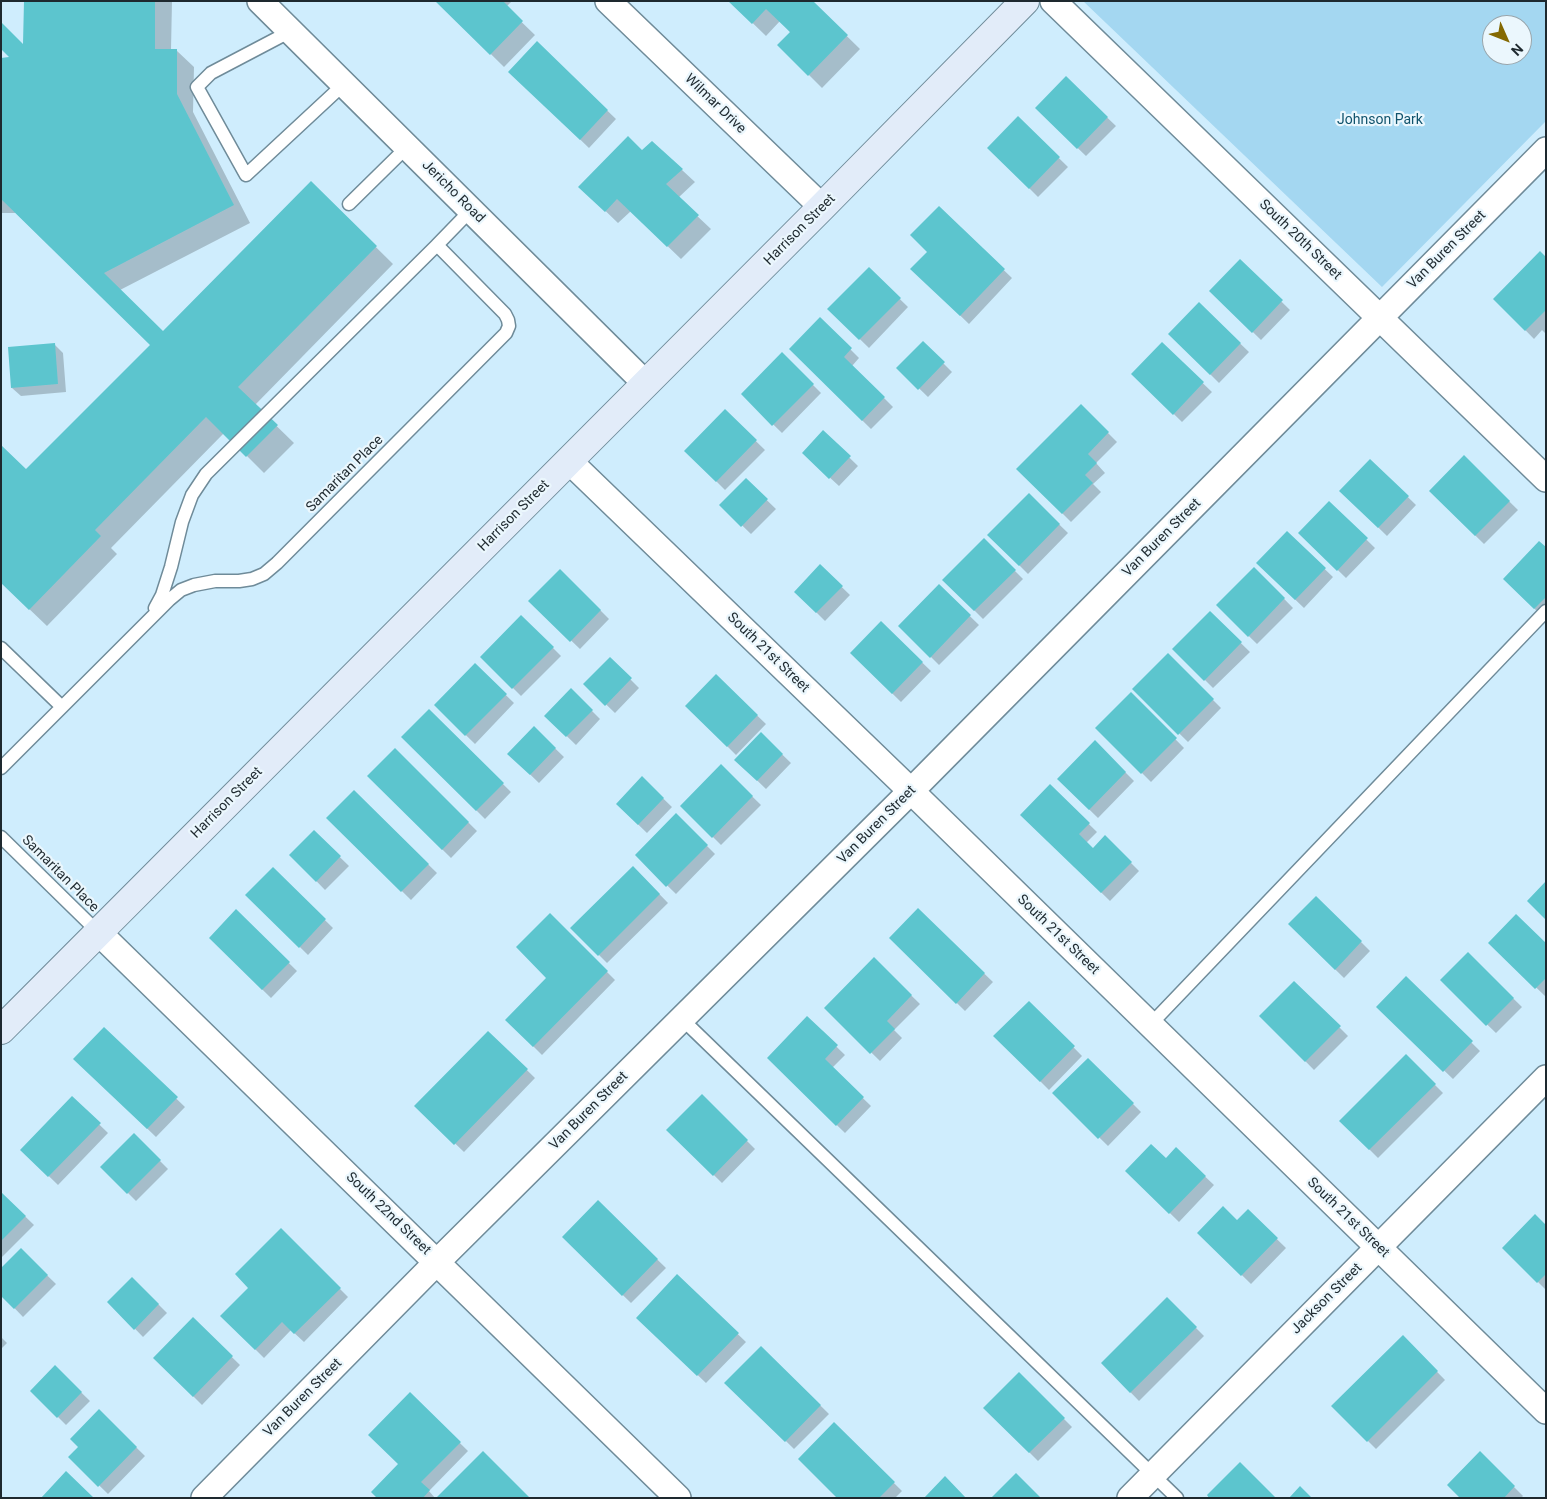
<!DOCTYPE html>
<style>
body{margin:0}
#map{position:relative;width:1547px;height:1499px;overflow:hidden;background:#cfedfd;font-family:Roboto,sans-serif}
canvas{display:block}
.frame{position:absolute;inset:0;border:2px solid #1e292f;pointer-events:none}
.north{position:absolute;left:1482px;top:15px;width:50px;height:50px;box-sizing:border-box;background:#ebf7fd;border:1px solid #99a5ab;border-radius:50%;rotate:134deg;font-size:14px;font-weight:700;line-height:20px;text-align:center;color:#1e292f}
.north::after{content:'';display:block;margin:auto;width:18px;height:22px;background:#846902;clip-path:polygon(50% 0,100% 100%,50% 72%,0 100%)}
</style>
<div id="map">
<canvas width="1547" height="1499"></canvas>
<div class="frame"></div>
<div class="north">N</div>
</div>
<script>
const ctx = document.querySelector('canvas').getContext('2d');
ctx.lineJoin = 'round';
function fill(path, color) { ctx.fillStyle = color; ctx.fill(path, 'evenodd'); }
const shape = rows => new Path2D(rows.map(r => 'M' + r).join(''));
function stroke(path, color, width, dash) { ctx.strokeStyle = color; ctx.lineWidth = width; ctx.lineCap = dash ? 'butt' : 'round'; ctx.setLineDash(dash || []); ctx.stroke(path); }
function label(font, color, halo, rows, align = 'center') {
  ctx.font = font + ' Roboto,sans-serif'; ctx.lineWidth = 4.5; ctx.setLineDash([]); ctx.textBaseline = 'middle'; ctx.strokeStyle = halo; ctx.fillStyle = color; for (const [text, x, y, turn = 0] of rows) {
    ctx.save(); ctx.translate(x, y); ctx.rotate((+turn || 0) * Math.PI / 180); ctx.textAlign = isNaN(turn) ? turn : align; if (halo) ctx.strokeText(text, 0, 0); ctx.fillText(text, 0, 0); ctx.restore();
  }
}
const green = shape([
 [1083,1,1546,1,1546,121,1382,287],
 [1492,25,1522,25,1522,55,1492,55]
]);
const shadow = shape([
 [25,1,172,1,171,50,176,50,194,67,193,112,250,223,120,290,163,333,311,183,393,264,255,405,294,443,264,473,224,433,111,548,117,554,47,626,1,582,26,471,151,345,16,213,1,213,1,59,12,58,24,47],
 [437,1,512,1,506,7,535,35,504,67],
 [730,1,811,1,860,49,822,88,779,45,791,33,780,21,766,36],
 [537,43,616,119,589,148,510,72],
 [1066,78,1116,126,1086,156,1036,108],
 [1018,118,1068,167,1038,197,989,148],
 [642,152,682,170,695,182,678,198,711,229,681,259,631,211,618,223,593,199],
 [939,208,1012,278,969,324,912,269,928,252],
 [1546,258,1546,334,1542,330,1534,339,1495,299],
 [1240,261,1290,310,1261,340,1211,291],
 [869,269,908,307,869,348,829,309],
 [1199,304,1249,352,1219,383,1170,334],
 [820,319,859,358,852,366,893,407,871,429,790,349],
 [923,343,952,372,928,397,898,368],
 [54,344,63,353,66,392,21,396,12,388],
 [1162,344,1212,392,1182,422,1133,374],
 [782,354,821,393,782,433,742,394],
 [1081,406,1117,442,1096,463,1105,473,1093,484,1101,492,1071,522,1018,469],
 [725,411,765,450,725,490,686,451],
 [823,432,858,466,839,486,803,453],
 [1464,457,1518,510,1484,544,1430,491],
 [1370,460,1416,505,1387,536,1341,491],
 [746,480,776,509,751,534,721,505],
 [1029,495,1068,533,1028,574,989,535],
 [1329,503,1375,548,1346,578,1300,533],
 [1287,533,1333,577,1304,608,1257,563],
 [984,540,1023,579,983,619,944,580],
 [1546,549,1546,614,1543,617,1504,579],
 [820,566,850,595,825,621,796,592],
 [1254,568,1293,608,1257,644,1217,605],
 [560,570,609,619,580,649,530,601],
 [939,586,979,625,939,665,900,626],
 [1210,613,1250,652,1213,688,1174,649],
 [522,617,561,656,521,696,482,657],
 [881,623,931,671,901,702,851,653],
 [1168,655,1221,708,1188,742,1134,689],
 [610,659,639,688,615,713,585,684],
 [475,665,514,703,475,744,435,705],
 [716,676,766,724,736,755,687,706],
 [571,690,600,719,576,745,546,716],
 [1131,694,1184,748,1151,782,1097,728],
 [429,711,511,792,485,819,403,737],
 [534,728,564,757,539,783,509,754],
 [761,734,791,763,766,789,736,760],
 [1095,742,1134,781,1098,818,1058,779],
 [395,750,477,831,451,858,368,776],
 [721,766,761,805,721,845,682,806],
 [642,778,672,807,647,833,617,804],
 [1050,786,1097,832,1086,843,1093,850,1105,837,1139,871,1110,901,1022,815],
 [354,792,437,873,411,900,328,818],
 [676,815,715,854,676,894,636,855],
 [314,832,349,866,325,890,291,855],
 [633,867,668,903,607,963,572,928],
 [273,869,333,928,308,955,247,895],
 [1316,897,1370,951,1344,978,1289,924],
 [918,910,993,982,965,1011,891,938],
 [236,911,297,971,271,998,210,938],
 [550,915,615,980,542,1055,507,1020,548,978],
 [1490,943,1546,945,1546,995,1545,996],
 [1468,954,1522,1007,1496,1033,1441,980],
 [874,959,920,1004,894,1030,902,1038,880,1061,826,1008],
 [1406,978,1480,1051,1453,1079,1378,1007],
 [1294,982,1348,1036,1314,1070,1261,1016],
 [1029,1002,1082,1056,1049,1090,995,1036],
 [807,1018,845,1055,832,1068,871,1106,845,1133,768,1058],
 [104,1029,185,1107,156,1137,75,1059],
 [488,1032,535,1078,464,1152,416,1106],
 [1406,1056,1443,1093,1378,1158,1341,1121],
 [1088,1059,1141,1112,1108,1146,1054,1093],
 [702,1096,755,1149,722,1183,668,1130],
 [72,1098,108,1133,58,1185,22,1150],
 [134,1135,168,1169,136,1201,102,1167],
 [1176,1149,1214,1185,1179,1222,1127,1171,1166,1160],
 [1,1193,34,1225,1,1258],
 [598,1202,666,1268,631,1303,563,1237],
 [1248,1211,1286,1248,1251,1284,1199,1233,1237,1222],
 [1546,1227,1546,1290,1504,1248],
 [281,1230,348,1297,304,1342,291,1330,264,1358,222,1316,250,1288],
 [21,1250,56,1284,23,1317,1,1294],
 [677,1276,746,1342,706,1383,638,1318],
 [132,1278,167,1313,143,1337,109,1302],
 [1167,1299,1204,1336,1139,1401,1102,1363],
 [193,1319,240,1365,202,1405,155,1358],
 [1,1337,7,1343,1,1349],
 [1403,1337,1445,1380,1376,1449,1333,1406],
 [761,1347,829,1414,794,1449,726,1382],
 [55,1367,90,1401,66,1425,32,1391],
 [1019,1374,1072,1427,1038,1461,985,1408],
 [410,1394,468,1451,429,1491,435,1498,378,1498,400,1464],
 [99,1411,145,1456,108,1494,70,1457,79,1447],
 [834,1424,902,1491,895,1498,839,1498],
 [1480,1453,1523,1496,1521,1498,1461,1498]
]);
const building = shape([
 [24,1,155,1,155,49,177,49,177,94,234,205,104,273,163,331,311,181,377,246,238,387,278,425,246,457,206,417,95,530,101,536,29,610,1,583,1,445,26,469,150,345,1,199,1,58,9,57,1,49,1,22,23,44],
 [435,1,503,1,523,21,490,55],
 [728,1,813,1,848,35,808,76,777,45,790,32,766,9,752,24],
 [537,41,608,110,580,140,508,72],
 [1066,76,1108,117,1077,149,1035,108],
 [1018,116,1060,157,1029,189,987,148],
 [628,136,642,150,652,141,683,169,666,184,699,215,667,247,617,199,605,212,578,187],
 [939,206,1005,269,960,316,910,269,927,252,910,235],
 [1540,251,1546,257,1546,310,1525,331,1493,299],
 [1240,259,1283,300,1252,333,1209,291],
 [869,267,901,298,859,340,827,309],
 [1199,302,1241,343,1210,375,1168,334],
 [820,317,852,348,844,357,885,397,862,421,789,349],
 [923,341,945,362,918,390,896,368],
 [1162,342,1204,382,1173,415,1131,374],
 [55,343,58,384,11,388,8,347],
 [782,352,814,384,772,426,741,394],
 [1081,404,1109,432,1088,454,1097,463,1085,475,1093,483,1062,514,1016,469],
 [725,409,757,440,716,482,684,451],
 [823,430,851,456,829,479,802,453],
 [1464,455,1510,501,1475,536,1429,491],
 [1370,459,1409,496,1378,528,1339,491],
 [746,478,768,499,741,527,719,505],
 [1029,493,1060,524,1019,566,987,535],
 [1329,501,1368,538,1337,571,1298,533],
 [1287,531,1326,568,1295,600,1256,563],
 [984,538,1016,570,974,611,942,580],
 [1539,541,1546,547,1546,597,1534,609,1503,579],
 [820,564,843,586,816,613,794,592],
 [1254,567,1285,598,1248,637,1216,605],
 [560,569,601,610,570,642,528,601],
 [939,584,971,615,930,658,898,626],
 [1210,611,1242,642,1204,681,1172,649],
 [521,615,554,647,512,689,480,657],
 [881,621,923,662,892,694,850,653],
 [1168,653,1214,699,1178,735,1132,689],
 [610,657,632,678,605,706,583,684],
 [475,663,507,694,465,736,434,705],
 [716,674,758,715,727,747,685,706],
 [571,688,593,710,566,737,544,716],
 [1131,692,1177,738,1141,774,1095,728],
 [429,709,504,783,476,811,401,737],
 [534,726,556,748,530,775,507,754],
 [761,732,783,754,757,781,734,760],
 [1095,740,1126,772,1089,810,1057,779],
 [395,748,469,822,442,850,367,776],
 [721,764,753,796,712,838,680,806],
 [642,776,664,798,638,825,616,804],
 [1050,784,1090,823,1079,834,1093,848,1105,835,1132,862,1101,893,1020,815],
 [354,790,429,864,401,892,326,818],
 [676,813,708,845,666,887,635,855],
 [314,830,341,856,316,882,289,855],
 [633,866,660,894,598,956,570,928],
 [273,867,326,919,299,948,245,895],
 [1546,881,1546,920,1527,901],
 [1316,896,1362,941,1335,970,1288,924],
 [918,908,985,973,956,1004,889,938],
 [236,909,290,962,262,990,209,938],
 [550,913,608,971,533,1047,505,1020,546,978,516,947],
 [1516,914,1546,943,1546,978,1535,989,1488,943],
 [1468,952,1514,998,1486,1026,1440,980],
 [874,957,912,995,887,1021,895,1029,870,1054,824,1008],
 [1406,976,1473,1041,1443,1072,1376,1007],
 [1294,981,1341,1026,1305,1062,1259,1016],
 [1029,1001,1075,1046,1040,1082,993,1036],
 [807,1016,838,1045,825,1059,864,1097,836,1126,767,1058],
 [104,1027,178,1097,147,1129,73,1059],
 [488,1031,528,1069,454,1145,414,1106],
 [1406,1054,1436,1084,1369,1150,1339,1121],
 [1088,1058,1134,1103,1098,1139,1052,1093],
 [702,1094,748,1140,713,1176,666,1130],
 [72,1096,101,1123,48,1177,20,1150],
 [134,1133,161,1160,127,1194,100,1167],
 [1151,1144,1166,1158,1176,1147,1206,1176,1169,1214,1125,1171],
 [1,1192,26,1216,1,1241],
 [598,1200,658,1259,622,1296,562,1237],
 [1223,1206,1237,1220,1248,1209,1278,1238,1241,1276,1197,1233],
 [1535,1214,1546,1225,1546,1274,1537,1283,1502,1248],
 [281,1228,341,1288,294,1334,282,1322,255,1350,220,1316,248,1288,235,1274],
 [21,1248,48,1275,14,1309,1,1296,1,1268],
 [677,1274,739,1333,697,1376,636,1318],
 [132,1277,159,1304,134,1330,107,1302],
 [1167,1297,1197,1327,1130,1393,1101,1363],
 [193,1317,233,1356,193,1397,153,1358],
 [1403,1335,1438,1371,1367,1442,1331,1406],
 [761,1346,821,1405,785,1442,724,1383],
 [55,1365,82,1392,57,1418,30,1391],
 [1019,1372,1065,1418,1029,1453,983,1408],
 [410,1392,461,1442,421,1482,430,1490,423,1498,377,1498,371,1492,398,1464,368,1435],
 [99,1409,137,1447,98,1487,68,1457,78,1447,70,1439],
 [834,1422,895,1482,879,1498,837,1498,798,1459],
 [483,1451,530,1498,436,1498],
 [1480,1451,1515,1486,1504,1498,1460,1498,1447,1485],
 [1240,1462,1276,1498,1209,1498,1207,1495],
 [66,1471,94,1498,41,1498],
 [1016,1473,1041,1498,991,1498],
 [945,1476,966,1498,924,1498],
 [1300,1486,1312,1498,1289,1498]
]);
const lane = shape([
 [291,31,211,73,197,87,246,175,344,84],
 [349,204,407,147],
 [155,608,162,595,171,567,182,522,192,495,206,474,437,245],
 [1,648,62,707],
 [1,768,169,600,181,590,194,585,215,581,239,581,252,579,264,574,277,563,506,333,509,326,508,320,505,314,437,245,471,210],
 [1,837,98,932],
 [682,1019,1177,1498],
 [1150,1025,1546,611]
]);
const street = shape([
 [260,1,646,384],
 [608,1,822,207],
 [1053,1,1546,479],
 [569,461,911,791,1546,1411],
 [98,932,678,1498],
 [204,1498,437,1262,911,791,1546,150],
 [1130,1498,1546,1078]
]);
const secondary = shape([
 [1,1030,822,207,1025,1]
]);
const streetNames = [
 ["Wilmar Drive",715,104,44],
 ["Jericho Road",453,192,45],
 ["Harrison Street",800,230,-45],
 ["South 20th Street",1300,240,44],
 ["Van Buren Street",1447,250,-45],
 ["Samaritan Place",345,474,-45],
 ["Harrison Street",514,516,-45],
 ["Van Buren Street",1162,538,-45],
 ["South 21st Street",768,653,44],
 ["Harrison Street",227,803,-45],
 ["Van Buren Street",877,825,-45],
 ["Samaritan Place",60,874,45],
 ["South 21st Street",1058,935,44],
 ["Van Buren Street",589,1111,-45],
 ["South 22nd Street",388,1214,44],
 ["South 21st Street",1348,1218,44],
 ["Jackson Street",1327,1299,-45],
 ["Van Buren Street",303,1398,-45]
];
const parkNames = [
 ["Johnson Park",1380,120]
];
fill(green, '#a4d7f1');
fill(shadow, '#0003');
fill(building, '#5cc5ce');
stroke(lane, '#6f8b99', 15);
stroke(street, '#6f8b99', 28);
stroke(secondary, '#6f8b99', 30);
stroke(lane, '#fff', 12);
stroke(street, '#fff', 25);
stroke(secondary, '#e2ecf9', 28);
label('14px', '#1e292f', '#ebf7fd', streetNames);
label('14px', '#10536d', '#ebf7fd', parkNames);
</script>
